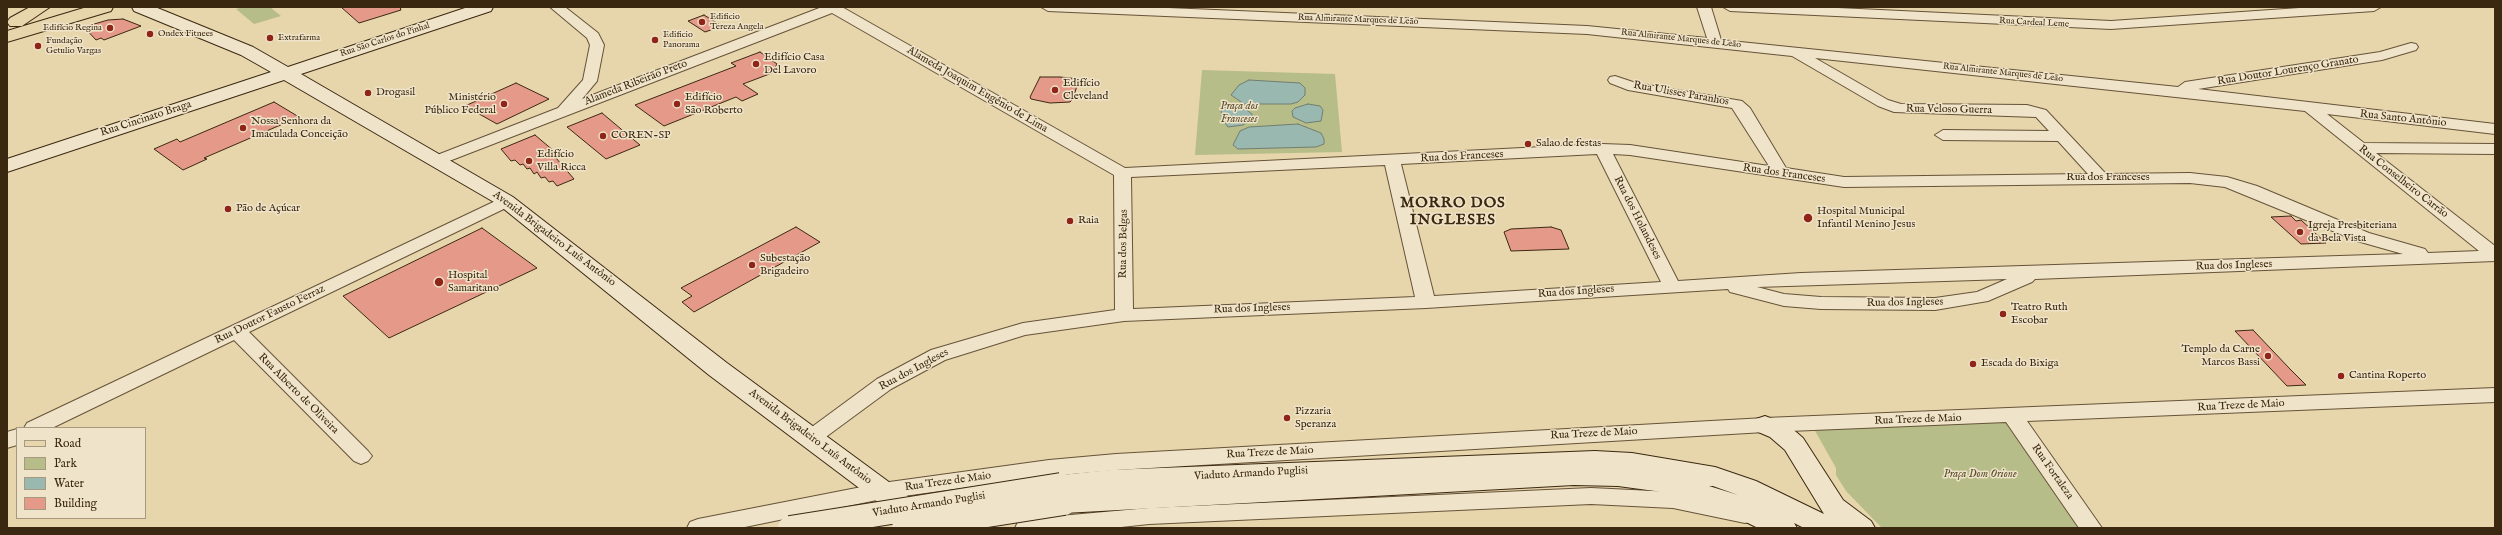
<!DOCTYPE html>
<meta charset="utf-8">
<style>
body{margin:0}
#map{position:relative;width:2502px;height:535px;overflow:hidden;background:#e7d5ac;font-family:"IM FELL English",serif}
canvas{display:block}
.frame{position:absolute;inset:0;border:8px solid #3b2811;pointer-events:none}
.legend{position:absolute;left:16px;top:427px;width:130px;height:92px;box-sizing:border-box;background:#efe4c9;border:1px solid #a7997f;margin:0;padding:5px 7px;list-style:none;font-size:12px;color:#3b2811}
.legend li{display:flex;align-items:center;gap:8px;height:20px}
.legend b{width:20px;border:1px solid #a7997f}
</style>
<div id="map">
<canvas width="2502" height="535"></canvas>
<div class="frame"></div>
<ul class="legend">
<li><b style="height:5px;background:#e7d5ac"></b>Road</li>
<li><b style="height:11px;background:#b6bd89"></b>Park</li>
<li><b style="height:11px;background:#98b8b0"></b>Water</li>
<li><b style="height:11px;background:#e59a89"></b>Building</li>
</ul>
</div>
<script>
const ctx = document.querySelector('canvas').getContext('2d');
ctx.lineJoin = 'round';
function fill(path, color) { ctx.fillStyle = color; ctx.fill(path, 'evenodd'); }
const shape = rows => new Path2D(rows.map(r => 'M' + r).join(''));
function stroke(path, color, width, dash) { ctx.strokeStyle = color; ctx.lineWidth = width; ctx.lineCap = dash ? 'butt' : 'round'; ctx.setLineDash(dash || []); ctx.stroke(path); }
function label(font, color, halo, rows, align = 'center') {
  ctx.font = font + ' "IM FELL English",serif'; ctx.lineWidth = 3; ctx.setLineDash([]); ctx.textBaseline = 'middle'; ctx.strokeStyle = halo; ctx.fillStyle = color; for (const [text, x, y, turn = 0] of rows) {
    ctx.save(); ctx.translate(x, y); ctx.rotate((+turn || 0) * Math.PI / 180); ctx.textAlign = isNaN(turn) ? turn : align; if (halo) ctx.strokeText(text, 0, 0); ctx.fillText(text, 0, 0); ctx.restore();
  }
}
const green = shape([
 [243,7,270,7,281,16,254,24,236,9],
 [1202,70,1335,74,1342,152,1195,155],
 [2007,421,2083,528,1882,528,1846,491,1836,475,1836,468,1814,429]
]);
const water = shape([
 [1249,80,1300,83,1305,88,1305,95,1298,102,1291,104,1244,104,1231,95,1239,85,1249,80],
 [1308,104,1320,106,1323,110,1321,121,1306,123,1293,117,1292,111,1295,108,1308,104],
 [1229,107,1244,108,1252,114,1253,118,1243,125,1228,127,1223,120,1221,111,1222,108,1229,107],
 [1298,124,1321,133,1324,139,1324,144,1316,147,1238,149,1233,145,1240,131,1249,127,1298,124]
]);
const building = shape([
 [341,7,400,7,401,10,359,23,341,7],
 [704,15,722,26,705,32,688,21,704,15],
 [123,19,141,26,104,40,101,38,96,40,84,27,108,20,123,19],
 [760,52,777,64,772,73,743,84,758,94,742,101,736,97,664,126,635,105,736,66,731,63,760,52],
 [1040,77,1060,77,1079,79,1073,99,1070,102,1050,103,1031,99,1030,97,1040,77],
 [516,83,549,99,497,124,465,106,516,83],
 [274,102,299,117,204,158,207,159,183,170,154,149,177,139,180,142,274,102],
 [602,113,640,145,606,159,567,127,602,113],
 [535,135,561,157,556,158,574,179,557,186,553,181,549,182,545,177,541,178,537,172,534,174,530,168,527,169,523,164,520,165,515,160,511,161,501,149,535,135],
 [2291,216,2296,221,2301,220,2326,243,2301,244,2271,217,2291,216],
 [796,227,820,242,694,312,682,302,692,296,681,288,796,227],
 [1551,227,1561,230,1569,249,1511,251,1504,232,1511,229,1551,227],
 [482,228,537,268,389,338,343,296,482,228],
 [2253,330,2290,369,2306,385,2287,386,2235,331,2253,330]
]);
const street = shape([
 [550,7,565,7,598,33,604,45,597,81,582,99,822,7,842,7,1125,168,1602,144,1630,145,1769,166,1732,108,1628,90,1610,83,1608,80,1610,77,1615,76,1636,83,1742,101,1750,108,1786,168,1844,177,2088,174,2058,141,1943,140,1935,135,1943,130,2049,131,2036,117,1894,112,1878,106,1792,56,1587,34,1048,11,1041,7,1145,7,1587,26,1707,38,1697,7,1711,7,1721,40,2178,87,2185,82,2380,52,2411,43,2416,44,2418,47,2416,50,2382,60,2198,89,2495,124,2495,134,2327,114,2364,143,2495,144,2495,154,2376,153,2495,246,2495,261,2035,279,2032,282,1988,301,1935,310,1821,309,1784,306,1730,292,1728,289,1426,308,1124,321,1025,335,945,360,891,389,819,442,812,444,805,442,802,437,805,432,877,379,931,350,1023,323,1115,310,1114,175,832,13,444,163,432,163,430,160,432,157,558,108,583,80,590,45,587,38,550,7],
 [1815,58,2305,111,2479,251,2428,253,2425,249,2369,233,2257,186,2227,177,2190,173,2106,174,2046,110,2027,105,1901,104,1888,100,1815,58],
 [1597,154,1661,282,1434,296,1401,164,1597,154],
 [1613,154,1630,155,1844,187,2190,183,2225,187,2357,241,2403,254,1801,273,1678,281,1613,154],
 [1385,165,1415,297,1133,309,1131,177,1385,165],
 [2007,279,1977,292,1935,298,1821,297,1784,294,1757,287,2007,279],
 [1723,7,1817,7,2111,21,2314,7,2381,7,2374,11,2111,29,1730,11,1723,7],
 [506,196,512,197,514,201,512,205,249,332,368,451,372,456,368,461,361,464,354,461,234,340,52,428,24,428,27,423,506,196],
 [2495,388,2495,402,2027,421,2102,528,2079,528,2006,422,1765,432,1116,470,1049,476,882,499,740,528,687,528,690,522,698,519,882,483,1049,460,1116,454,1765,418,2495,388],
 [17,429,17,445,7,448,7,432,17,429],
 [1591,488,1673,492,1745,507,1753,509,1756,515,1753,521,1745,523,1673,508,1591,504,1149,524,1112,528,1015,528,1018,522,1026,519,1149,508,1591,488]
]);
const secondary = shape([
 [132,7,155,7,253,47,288,67,468,7,493,7,491,11,301,74,513,197,727,363,927,510,931,517,927,524,917,527,907,524,709,375,499,205,284,80,7,172,7,159,271,72,241,55,134,11,132,7],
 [1765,416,1788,425,1803,438,1843,500,1871,521,1875,528,1804,528,1794,523,1797,528,1758,528,1722,510,1692,500,1655,491,1618,486,1574,485,1064,513,1055,510,1051,503,1055,496,1060,494,1052,492,1048,485,1052,478,1061,475,1110,470,1595,451,1632,453,1715,467,1756,481,1824,514,1785,450,1770,437,1756,431,1752,425,1756,419,1765,416],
 [1709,486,1713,486,1738,495,1709,486]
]);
const primary = shape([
 [30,7,50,7,22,26,10,26,7,22,10,18,30,7],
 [87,7,113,7,111,11,7,42,7,31,87,7]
]);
const secondaryBridge = shape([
 [790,528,1061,485],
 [904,528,1064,503]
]);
const markers = [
 [702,22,4,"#8f2418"],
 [110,28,4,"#8f2418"],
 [150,34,4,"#8f2418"],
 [270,38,4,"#8f2418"],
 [655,40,4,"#8f2418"],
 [38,46,4,"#8f2418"],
 [756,64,4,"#8f2418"],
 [1055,90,4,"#8f2418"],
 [368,93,4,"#8f2418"],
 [504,104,4,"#8f2418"],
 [677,104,4,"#8f2418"],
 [243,128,4,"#8f2418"],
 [603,136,4,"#8f2418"],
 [1528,144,4,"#8f2418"],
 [529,161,4,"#8f2418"],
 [228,209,4,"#8f2418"],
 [1808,218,5,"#8f2418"],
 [1070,221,4,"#8f2418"],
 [2300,232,4,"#8f2418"],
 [752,265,4,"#8f2418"],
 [439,282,5,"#8f2418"],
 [2003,314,4,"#8f2418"],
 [2268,356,4,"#8f2418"],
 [1973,364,4,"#8f2418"],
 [2341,376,4,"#8f2418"],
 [1287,418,4,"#8f2418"]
];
const farPoinames = [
 ["Edificio",710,17],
 ["Tereza Angela",710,27],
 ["Edifício Regina",102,28,"right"],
 ["Ondex Fitnees",158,34],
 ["Edificio",663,35],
 ["Panorama",663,45],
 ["Extrafarma",278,38],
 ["Fundação",46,41],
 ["Getulio Vargas",46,51]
];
const farStreetnames = [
 ["Rua Almirante Marques de Leão",1358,20,2],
 ["Rua Cardeal Leme",2034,23,3],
 ["Rua Almirante Marques de Leão",1681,39,6],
 ["Rua São Carlos do Pinhal",385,40,-18],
 ["Rua Almirante Marques de Leão",2003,73,6]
];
const poiNames = [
 ["Edifício Casa",764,58],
 ["Del Lavoro",764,71],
 ["Edifício",1063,84],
 ["Cleveland",1063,97],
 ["Drogasil",376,93],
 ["Ministério",496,98,"right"],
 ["Público Federal",496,111,"right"],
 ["Edifício",685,98],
 ["São Roberto",685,111],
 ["Nossa Senhora da",251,122],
 ["Imaculada Conceição",251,135],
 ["COREN-SP",611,136],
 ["Salao de festas",1536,144],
 ["Edifício",537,155],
 ["Villa Ricca",537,168],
 ["Pão de Açúcar",236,209],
 ["Hospital Municipal",1817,212],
 ["Infantil Menino Jesus",1817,225],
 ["Raia",1078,221],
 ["Igreja Presbiteriana",2308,226],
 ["da Bela Vista",2308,239],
 ["Subestação",760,259],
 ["Brigadeiro",760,272],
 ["Hospital",448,276],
 ["Samaritano",448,289],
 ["Teatro Ruth",2011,308],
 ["Escobar",2011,321],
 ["Templo da Carne",2260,350,"right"],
 ["Marcos Bassi",2260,363,"right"],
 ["Escada do Bixiga",1981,364],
 ["Cantina Roperto",2349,376],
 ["Pizzaria",1295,412],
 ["Speranza",1295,425]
];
const streetNames = [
 ["Rua Doutor Lourenço Granato",2288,71,-9],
 ["Alameda Ribeirão Preto",636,83,-21],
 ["Alameda Joaquim Eugênio de Lima",977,90,30],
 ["Rua Ulisses Paranhos",1681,94,10],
 ["Rua Veloso Guerra",1949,110,1],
 ["Rua Cincinato Braga",146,119,-18],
 ["Rua Santo Antônio",2403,119,6],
 ["Rua dos Franceses",1462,157,-3],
 ["Rua dos Franceses",1784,174,8],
 ["Rua dos Franceses",2108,178],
 ["Rua Conselheiro Carrão",2403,182,38],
 ["Rua dos Holandeses",1637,218,63],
 ["Avenida Brigadeiro Luís Antônio",554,239,37],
 ["Rua dos Belgas",1124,244,-89],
 ["Rua dos Ingleses",2234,266,-2],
 ["Rua dos Ingleses",1576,292,-4],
 ["Rua dos Ingleses",1905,303,-1],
 ["Rua dos Ingleses",1252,309,-2],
 ["Rua Doutor Fausto Ferraz",270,315,-26],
 ["Rua dos Ingleses",914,370,-28],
 ["Rua Alberto de Oliveira",298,394,45],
 ["Rua Treze de Maio",2241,406,-3],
 ["Rua Treze de Maio",1918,420,-2],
 ["Rua Treze de Maio",1594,434,-3],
 ["Avenida Brigadeiro Luís Antônio",810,437,37],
 ["Rua Treze de Maio",1270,453,-3],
 ["Rua Fortaleza",2052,472,55],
 ["Viaduto Armando Puglisi",1251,474,-3],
 ["Rua Treze de Maio",948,482,-8],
 ["Viaduto Armando Puglisi",929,505,-9]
];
const parkNames = [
 ["Praça dos",1239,107],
 ["Franceses",1239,120],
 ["Praça Dom Orione",1980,475]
];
const districtNames = [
 ["MORRO DOS",1453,204],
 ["INGLESES",1453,221]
];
fill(green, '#b6bd89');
fill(water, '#98b8b0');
stroke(water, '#737e70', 1);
fill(building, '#e59a89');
stroke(building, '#3b2811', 1);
stroke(street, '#665338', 2);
stroke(secondary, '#3b2811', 2);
stroke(primary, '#3b2811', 2);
fill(street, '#efe4c9');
fill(secondary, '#efe4c9');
fill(primary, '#e7d5ac');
stroke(secondaryBridge, '#3b2811', 26, []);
stroke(secondaryBridge, '#efe4c9', 24);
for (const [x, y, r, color] of markers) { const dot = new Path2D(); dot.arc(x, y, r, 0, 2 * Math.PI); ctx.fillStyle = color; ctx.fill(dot); stroke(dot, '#efe4c9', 1.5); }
label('9px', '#3b2811', '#efe4c9', farPoinames, 'left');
label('9px', '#3b2811', '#efe4c9', farStreetnames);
label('11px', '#3b2811', '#efe4c9', poiNames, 'left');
label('11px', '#3b2811', '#efe4c9', streetNames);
label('italic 11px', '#5a4d2f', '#efe4c9', parkNames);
ctx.letterSpacing = '1px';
label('bold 15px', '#3b2811', '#efe4c9', districtNames);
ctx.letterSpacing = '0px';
</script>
